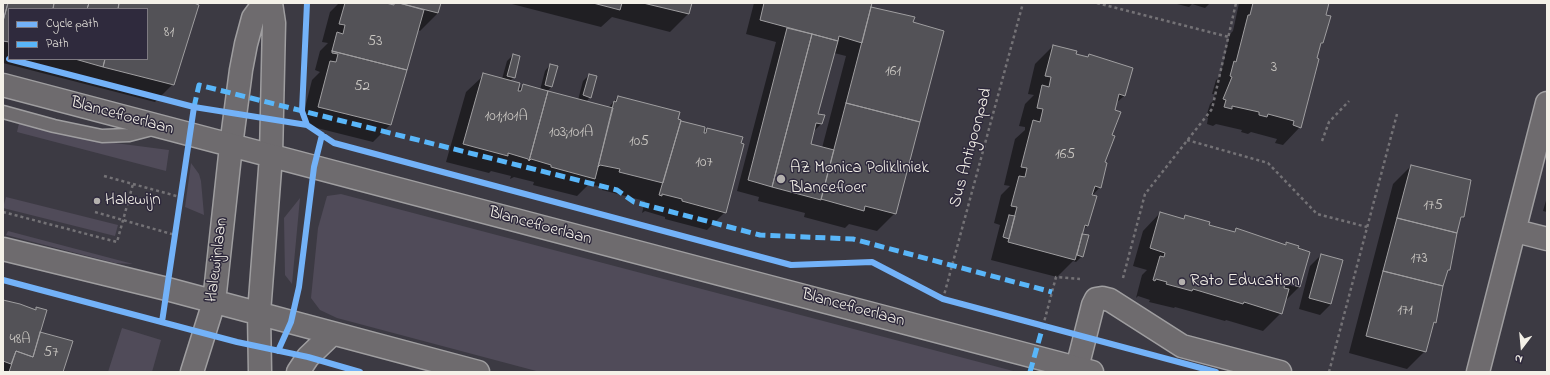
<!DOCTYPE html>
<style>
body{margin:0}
#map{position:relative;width:1550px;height:375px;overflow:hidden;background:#3c3a43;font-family:"Indie Flower",sans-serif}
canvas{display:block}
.frame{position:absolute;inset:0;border:4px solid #f4f1e8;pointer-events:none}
.legend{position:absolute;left:8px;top:8px;width:140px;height:52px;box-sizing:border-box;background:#2f2a3d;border:1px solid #7e7a81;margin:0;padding:5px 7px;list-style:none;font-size:12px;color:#f4f1e8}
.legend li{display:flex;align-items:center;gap:8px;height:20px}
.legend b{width:20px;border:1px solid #7e7a81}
.north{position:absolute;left:1502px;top:327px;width:40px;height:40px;-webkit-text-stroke:3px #2f2a3d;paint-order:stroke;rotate:196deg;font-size:11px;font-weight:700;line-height:16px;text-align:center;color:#f4f1e8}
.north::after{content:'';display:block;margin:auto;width:14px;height:18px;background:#f4f1e8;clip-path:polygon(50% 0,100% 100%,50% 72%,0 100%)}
</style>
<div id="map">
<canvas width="1550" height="375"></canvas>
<div class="frame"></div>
<ul class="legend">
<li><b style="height:5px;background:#73b2f8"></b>Cycle path</li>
<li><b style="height:5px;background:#59b6f9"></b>Path</li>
</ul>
<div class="north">N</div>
</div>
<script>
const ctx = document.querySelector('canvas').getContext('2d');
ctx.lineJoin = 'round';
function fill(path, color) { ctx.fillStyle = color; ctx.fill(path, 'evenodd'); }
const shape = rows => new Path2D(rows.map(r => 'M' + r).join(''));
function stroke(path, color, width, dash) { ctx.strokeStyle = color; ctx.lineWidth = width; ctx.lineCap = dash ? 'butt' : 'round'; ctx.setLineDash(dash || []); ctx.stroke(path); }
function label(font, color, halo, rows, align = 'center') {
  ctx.font = font + ' "Indie Flower",sans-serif'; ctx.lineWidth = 3; ctx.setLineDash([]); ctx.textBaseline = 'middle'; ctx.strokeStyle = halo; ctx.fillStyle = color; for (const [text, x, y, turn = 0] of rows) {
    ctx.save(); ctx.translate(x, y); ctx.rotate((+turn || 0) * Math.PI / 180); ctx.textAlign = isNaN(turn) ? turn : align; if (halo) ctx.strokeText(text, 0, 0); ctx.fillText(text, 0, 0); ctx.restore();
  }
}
const green = shape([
 [19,123,84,139,169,150,166,171,17,132],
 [191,163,199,174,201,181,204,215,185,207],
 [341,194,1017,372,540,372,337,318,320,310,311,298,318,228,327,196],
 [6,197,118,225,115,236,3,208],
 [300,198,292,284,285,275,284,218],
 [8,231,133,264,115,263,6,235],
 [122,328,161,340,152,372,108,372]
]);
const shadow = shape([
 [3,3,191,3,173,84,155,102,3,63],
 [9,9,147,9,147,59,9,59],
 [339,3,440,3,438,13,420,31,418,30,390,125,373,142,301,124,312,80,320,72,315,70,320,51,328,43,322,42,330,12],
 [508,3,691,3,688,14,670,32,612,17,601,27],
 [754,3,871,3,869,11,912,23,895,213,877,231,849,224,845,228,804,217,805,213,758,201,759,197,737,191,776,42,746,34],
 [834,53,846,56,822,148,809,145,812,133,821,124,817,114],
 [1173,3,1210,3,1205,8,1192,4,1189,7],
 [1239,3,1328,3,1323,43,1319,46,1300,127,1283,145,1275,143,1277,139,1251,132,1248,134,1241,132,1242,130,1216,124,1213,126,1207,124,1208,118,1206,117,1210,104,1213,101,1215,94,1212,94,1216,80,1220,77,1230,34,1233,31],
 [1053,46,1075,54,1087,57,1089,55,1124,96,1115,104,1111,136,1100,187,1092,196,1088,225,1082,231,1082,256,1076,262,1073,261,1057,277,991,260,1000,225,994,223,1001,195,1010,186,1004,185,1015,139,1025,130,1025,127,1019,126,1025,104,1034,95,1028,94,1035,64],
 [513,55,514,77,510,81,516,92,523,85,540,90,545,71,550,65,557,67,551,87,547,92,578,100,583,81,589,75,590,97,586,102,608,108,618,97,677,119,680,122,704,128,702,134,707,129,725,212,707,230,665,219,665,217,645,211,642,213,645,201,602,190,603,187,589,184,577,196,533,185,534,182,514,177,510,179,511,176,491,171,489,173,446,162,466,92,484,75,502,79,507,61],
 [1411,166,1463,217,1459,220,1451,250,1454,251,1449,270,1445,273,1438,303,1440,304,1435,322,1432,326,1425,351,1407,369,1349,353,1393,184],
 [1547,197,1547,212,1543,211],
 [1160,213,1182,219,1186,216,1208,225,1233,232,1236,230,1284,245,1287,243,1308,252,1299,287,1284,302,1281,313,1263,331,1226,320,1225,321,1175,307,1174,308,1149,302,1150,300,1138,296,1136,298,1142,275,1147,270,1133,266,1143,231],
 [1321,255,1331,304,1320,315,1299,309,1310,266],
 [3,300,34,311,37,308,39,332,62,372,3,372]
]);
const building = shape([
 [3,3,8,3,3,21,3,3],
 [8,3,54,3,53,9,9,9,9,42,3,41,3,21,8,3],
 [54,3,89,3,87,9,53,9,54,3],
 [89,3,119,3,118,9,87,9,89,3],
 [119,3,194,3,199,5,174,85,103,67,105,59,147,59,147,9,118,9,119,3],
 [345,3,386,3,394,5,394,3,399,3,424,10,407,70,332,51,337,32,343,34,345,25,339,24,345,3],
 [399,3,441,3,438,13,399,3],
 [593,3,622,3,620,10,593,3],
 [643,3,692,3,689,14,643,3],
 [764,3,872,3,862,43,839,36,838,41,760,20,764,3],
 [1253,3,1329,3,1326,15,1331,16,1323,43,1321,43,1317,58,1319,59,1301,128,1293,125,1294,121,1268,114,1267,117,1259,115,1259,112,1232,106,1232,109,1224,107,1226,100,1223,99,1232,77,1230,76,1234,61,1236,62,1248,15,1250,15,1253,3],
 [871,7,915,17,913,22,944,31,920,122,846,103,871,7],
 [787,28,812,34,772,187,748,180,787,28],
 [812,34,838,41,818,114,825,115,822,124,816,123,811,144,834,150,821,200,772,187,812,34],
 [1053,45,1077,51,1076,54,1088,57,1089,54,1133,68,1125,96,1119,94,1115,110,1121,112,1112,135,1115,136,1105,162,1107,163,1101,188,1095,186,1092,195,1097,196,1088,226,1085,225,1075,260,1008,242,1017,207,1011,206,1019,176,1025,177,1027,168,1021,167,1033,120,1040,122,1043,109,1037,108,1042,85,1049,87,1051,77,1045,76,1053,45],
 [332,51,407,70,391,125,318,107,330,61,336,62,338,54,332,53,332,51],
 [513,54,520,56,515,78,507,76,513,54],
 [75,59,105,59,103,67,75,59],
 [550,64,558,66,552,87,545,85,550,64],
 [483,73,520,83,518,91,521,91,523,84,548,91,529,161,528,159,508,153,508,156,463,144,483,73],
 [589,74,597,76,591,98,583,95,589,74],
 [548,91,613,108,595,179,551,167,551,165,531,159,529,161,548,91],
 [618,96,680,112,678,119,681,120,663,183,619,172,620,169,600,165,598,167,614,101,616,102,618,96],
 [846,103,920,122,896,214,865,206,864,211,821,199,846,103],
 [681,121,705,127,704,133,706,133,707,128,743,137,741,143,744,144,726,213,682,201,682,199,662,194,662,196,659,195,681,121],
 [1411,165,1471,180,1464,217,1461,217,1457,233,1397,218,1411,165],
 [1160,212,1184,219,1185,215,1210,222,1209,225,1235,232,1236,228,1286,245,1286,242,1299,246,1298,248,1310,252,1300,287,1285,283,1284,288,1289,289,1282,314,1244,302,1243,304,1193,289,1192,291,1166,284,1167,282,1156,279,1155,281,1153,280,1160,256,1164,257,1165,253,1150,248,1160,212],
 [1009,215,1015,216,1009,239,1003,237,1009,215],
 [1397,218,1457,233,1450,270,1448,270,1443,286,1383,271,1397,218],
 [1082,234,1089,235,1083,257,1077,255,1082,234],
 [1321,254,1343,260,1331,304,1309,298,1321,254],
 [1383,271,1443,286,1436,323,1434,322,1426,352,1366,336,1383,271],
 [3,300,20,304,36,310,36,307,47,310,33,357,16,351,11,364,3,361,3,300],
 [40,332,73,341,63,372,9,372,16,351,33,357,40,332]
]);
const path = shape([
 [1097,3,1229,37],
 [1187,140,1268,163,1317,214,1367,227],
 [1322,141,1329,122,1349,101],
 [104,176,180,197],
 [3,212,117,242,133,184],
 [95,212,175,235],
 [1123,278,1145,194,1212,109,1236,3],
 [943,299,1023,3],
 [1043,326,1056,277,1080,279],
 [1329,372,1397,114]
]);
const lane = shape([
 [3,112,54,126,102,136,129,135,156,128]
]);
const street = shape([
 [231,146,241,70,246,44,253,18,264,3],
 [271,156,274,23,271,3],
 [1516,231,1547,239],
 [1077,368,1093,305,1096,299,1102,298,1110,300,1182,346,1280,372],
 [1478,372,1547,103]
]);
const secondary = shape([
 [3,85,1092,372],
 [3,249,167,289,478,372],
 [192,372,214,302,231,146],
 [260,372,259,313,271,156],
 [298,372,308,357,332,334]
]);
const quiet = shape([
 [194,107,199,85,617,190,634,202,760,235,853,239,1052,292],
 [1030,372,1043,326]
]);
const cycleway = shape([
 [9,59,194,107,307,125,334,143,791,265,872,262,943,299,1216,372],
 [307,125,302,111,307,3],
 [3,280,237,342,308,357,360,372],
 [162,322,194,107],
 [278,351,291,322,299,287,314,167,322,135]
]);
const markers = [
 [781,179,5,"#b4b1ae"],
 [97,201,4,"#b4b1ae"],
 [1182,282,4,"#b4b1ae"]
];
const numberNames = [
 ["81",169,34],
 ["53",375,43],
 ["3",1274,69],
 ["161",893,73],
 ["52",362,88],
 ["101;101A",506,118],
 ["103;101A",571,134],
 ["105",639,143],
 ["165",1065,156],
 ["107",704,164],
 ["175",1433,207],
 ["173",1419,260],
 ["171",1405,312],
 ["48A",20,341],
 ["57",51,354]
];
const streetNames = [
 ["Blancefloerlaan",122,117,15],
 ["Sus Antigoonpad",972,148,-75],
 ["Blancefloerlaan",540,227,15],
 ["Halewijnlaan",218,260,-83],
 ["Blancefloerlaan",853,309,15]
];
const poiNames = [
 ["AZ Monica Polikliniek",790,169],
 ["Blancefloer",790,189],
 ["Halewijn",105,201],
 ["Rato Education",1190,282]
];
fill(green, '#504b59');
fill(shadow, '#0007');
fill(building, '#535257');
stroke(building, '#9f9ea0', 1);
stroke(lane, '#9f9ea0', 15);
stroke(street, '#9f9ea0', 25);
stroke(secondary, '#9f9ea0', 25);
stroke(path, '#747276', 2.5, [3, 3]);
stroke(lane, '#6e6b6e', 12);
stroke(street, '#6e6b6e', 22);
stroke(secondary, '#6e6b6e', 22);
stroke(quiet, '#59b6f9', 5, [10, 5]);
stroke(cycleway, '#73b2f8', 6);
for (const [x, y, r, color] of markers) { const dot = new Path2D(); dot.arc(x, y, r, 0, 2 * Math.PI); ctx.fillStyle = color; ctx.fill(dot); stroke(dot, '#2f2a3d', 1.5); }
label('15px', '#ccc9c4', null, numberNames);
label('17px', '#f4f1e8', '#2f2a3d', streetNames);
label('17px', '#f4f1e8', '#2f2a3d', poiNames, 'left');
</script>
